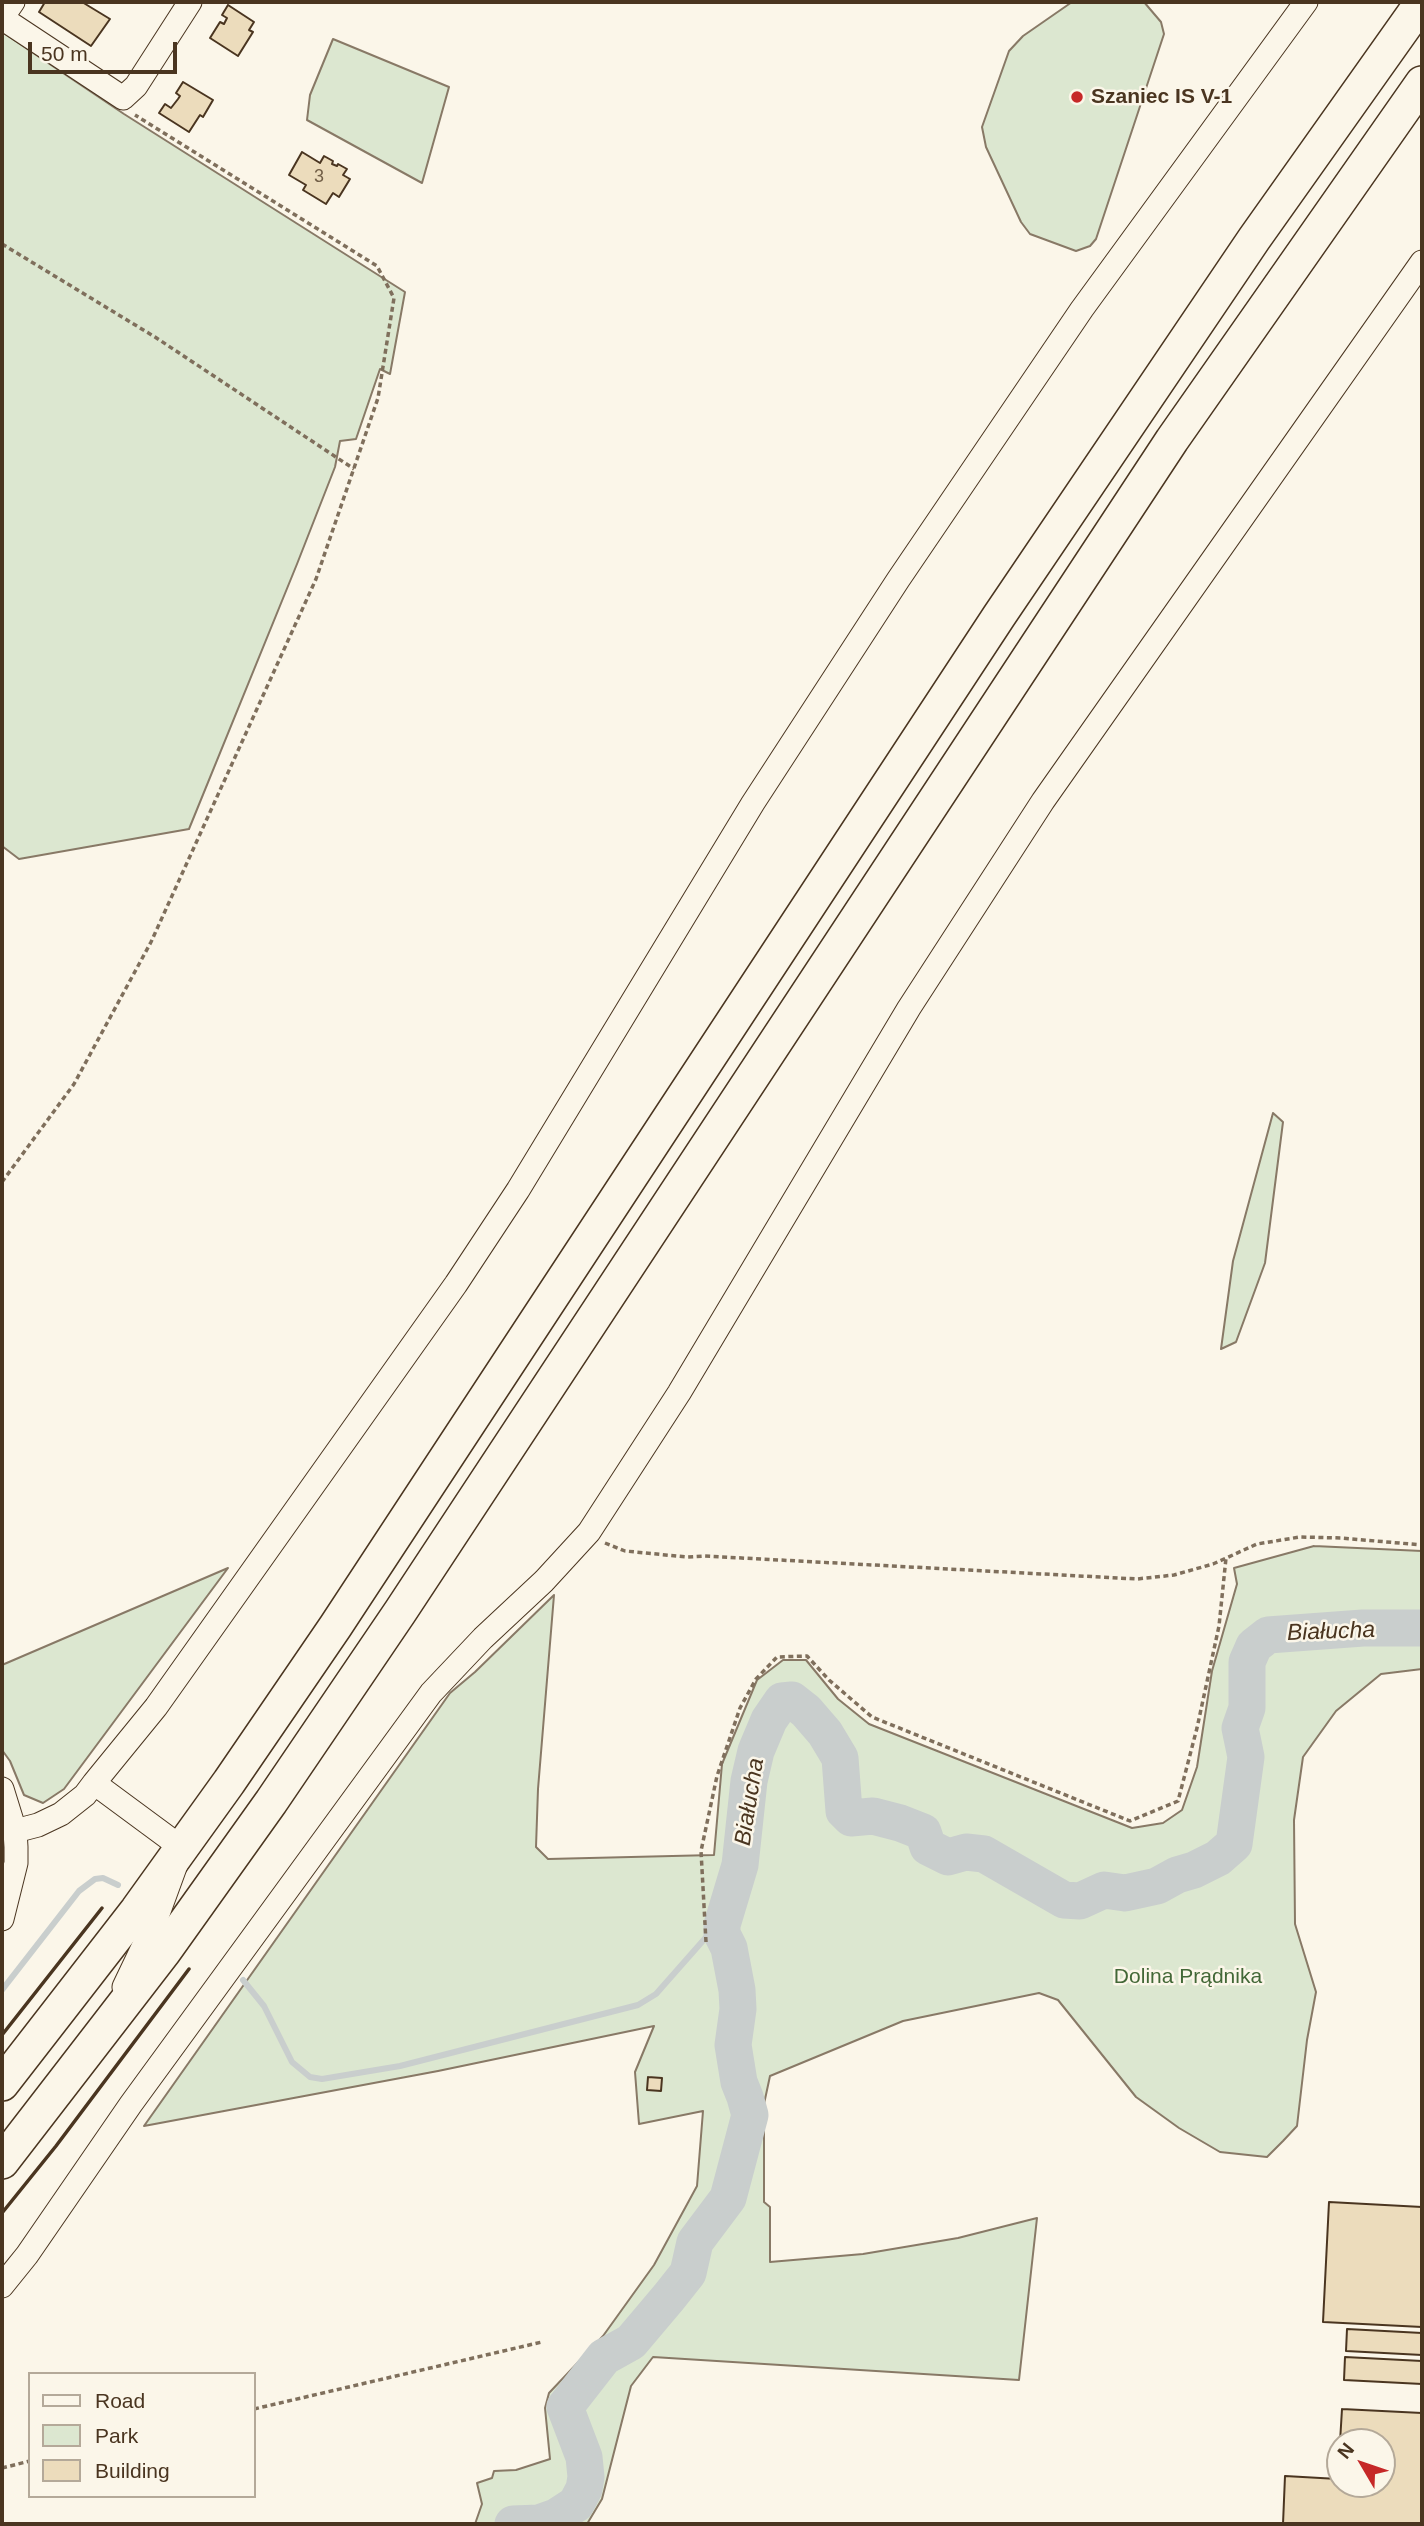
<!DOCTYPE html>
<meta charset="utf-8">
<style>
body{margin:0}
#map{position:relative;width:1424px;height:2526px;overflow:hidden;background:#fbf6e9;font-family:Arial,sans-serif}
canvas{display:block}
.frame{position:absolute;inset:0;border:4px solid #4a3520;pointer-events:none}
.legend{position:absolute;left:28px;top:2372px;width:228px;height:126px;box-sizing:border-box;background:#fbf6e9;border:2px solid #b4a999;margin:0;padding:9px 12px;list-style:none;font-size:21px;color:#4a3520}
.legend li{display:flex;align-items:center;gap:14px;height:35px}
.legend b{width:35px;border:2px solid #b4a999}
.north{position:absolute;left:1326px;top:2428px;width:70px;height:70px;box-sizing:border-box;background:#fbf6e9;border:2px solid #b4a999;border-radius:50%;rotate:309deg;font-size:19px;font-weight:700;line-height:28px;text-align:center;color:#4a3520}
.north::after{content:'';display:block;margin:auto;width:24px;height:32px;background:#c62828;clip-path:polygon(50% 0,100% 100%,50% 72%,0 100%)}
.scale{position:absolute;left:28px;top:42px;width:149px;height:32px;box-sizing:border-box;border:4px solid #4a3520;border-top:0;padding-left:9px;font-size:21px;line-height:24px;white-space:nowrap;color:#4a3520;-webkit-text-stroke:5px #fbf6e9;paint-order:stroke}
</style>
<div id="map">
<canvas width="1424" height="2526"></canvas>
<div class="frame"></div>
<ul class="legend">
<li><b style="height:9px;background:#fbf6e9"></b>Road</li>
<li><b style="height:19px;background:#dce7d0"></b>Park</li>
<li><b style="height:19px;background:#ecdcbc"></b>Building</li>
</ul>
<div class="north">N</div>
<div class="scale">50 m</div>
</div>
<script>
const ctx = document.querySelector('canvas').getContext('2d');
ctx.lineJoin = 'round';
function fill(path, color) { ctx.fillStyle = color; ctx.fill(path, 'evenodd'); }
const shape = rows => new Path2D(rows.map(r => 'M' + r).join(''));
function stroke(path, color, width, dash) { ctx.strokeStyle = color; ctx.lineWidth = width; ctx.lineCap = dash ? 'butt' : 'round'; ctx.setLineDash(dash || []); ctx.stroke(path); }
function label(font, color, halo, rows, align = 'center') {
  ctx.font = font + ' Arial,sans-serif'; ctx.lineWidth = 5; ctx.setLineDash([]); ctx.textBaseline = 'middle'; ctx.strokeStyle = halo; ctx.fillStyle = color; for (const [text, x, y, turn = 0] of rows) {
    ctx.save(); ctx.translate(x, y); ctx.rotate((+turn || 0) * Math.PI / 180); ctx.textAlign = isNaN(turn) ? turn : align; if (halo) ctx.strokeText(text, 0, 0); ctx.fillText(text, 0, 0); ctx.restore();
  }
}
const green = shape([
 [1072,2,1144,2,1161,22,1164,34,1096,239,1090,246,1076,251,1030,234,1021,222,986,147,982,127,1009,51,1023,36,1072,2],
 [2,32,124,114,405,292,390,374,380,369,356,439,340,441,335,467,297,564,189,829,19,859,2,846,2,32],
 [333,39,449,87,422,183,307,120,310,95,333,39],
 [1273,1113,1283,1122,1265,1263,1236,1342,1221,1349,1233,1261,1273,1113],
 [1314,1546,1422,1551,1422,1669,1381,1674,1336,1711,1303,1757,1294,1820,1295,1924,1316,1992,1307,2040,1297,2126,1283,2141,1267,2157,1220,2152,1179,2128,1136,2097,1058,2000,1039,1993,903,2021,770,2076,764,2104,764,2202,770,2207,770,2262,863,2254,958,2238,1037,2218,1019,2380,653,2357,631,2386,602,2499,587,2524,475,2524,482,2504,477,2483,492,2478,494,2471,516,2470,550,2459,545,2408,549,2393,603,2336,654,2265,697,2186,703,2111,639,2124,635,2072,654,2026,438,2071,144,2126,450,1693,475,1672,554,1595,538,1789,536,1847,548,1859,714,1855,722,1764,757,1680,783,1660,806,1660,838,1699,869,1724,1132,1828,1163,1823,1182,1810,1197,1767,1212,1671,1237,1584,1234,1568,1314,1546],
 [228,1568,64,1789,43,1803,24,1795,10,1761,2,1750,2,1665,228,1568]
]);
const stream = shape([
 [243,1980,264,2006,292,2062,310,2077,322,2079,400,2066,638,2005,656,1994,723,1918],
 [2,1990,79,1891,95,1879,103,1878,118,1885]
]);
const river = shape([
 [513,2524,539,2523,556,2517,576,2504,584,2489,586,2477,584,2457,565,2407,604,2357,631,2342,669,2297,688,2273,695,2242,728,2198,750,2115,745,2097,739,2082,733,2045,738,2009,737,1990,729,1948,722,1934,722,1925,740,1865,749,1781,756,1751,769,1720,782,1701,792,1700,806,1711,825,1733,840,1758,844,1811,851,1818,873,1816,900,1823,923,1832,928,1847,948,1857,966,1852,984,1854,1064,1900,1080,1901,1104,1890,1125,1893,1157,1886,1177,1875,1194,1870,1218,1858,1234,1844,1246,1757,1240,1728,1247,1708,1247,1662,1254,1646,1268,1635,1363,1628,1422,1628]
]);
const building = shape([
 [45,2,82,2,110,19,91,46,39,12,45,2],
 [228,5,254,22,249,30,253,32,238,56,210,38,220,22,224,24,227,18,222,15,228,5],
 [183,82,213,100,203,117,200,115,189,132,159,113,165,104,171,108,178,99,180,96,176,93,183,82],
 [302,152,320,163,324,156,333,161,332,164,337,166,338,164,347,169,343,175,350,179,339,197,333,193,326,204,303,190,306,185,289,175,302,152],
 [648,2077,662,2078,661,2091,647,2090,648,2077],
 [1329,2202,1422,2207,1422,2327,1323,2322,1329,2202],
 [1347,2329,1422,2333,1422,2355,1346,2351,1347,2329],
 [1345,2357,1422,2361,1422,2384,1344,2380,1345,2357],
 [1342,2409,1422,2413,1422,2524,1283,2524,1285,2476,1338,2479,1340,2446,1340,2484,1382,2484,1382,2442,1340,2442,1342,2409]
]);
const path = shape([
 [2,244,155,337,354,469],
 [2,1182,74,1084,151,942,316,579,378,398,394,298,377,266,135,115],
 [605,1543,625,1551,687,1557,704,1556,1137,1579,1174,1575,1213,1564,1257,1544,1300,1537,1341,1538,1422,1545],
 [706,1942,701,1851,717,1776,740,1708,756,1679,777,1657,807,1656,829,1680,872,1717,1130,1821,1178,1801,1197,1728,1219,1626,1226,1558],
 [254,2409,542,2342],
 [2,2468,30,2461]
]);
const minor = shape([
 [13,2,2,18,123,98,136,86,190,2],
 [94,1783,182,1848,155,1922,124,1987],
 [2,1789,15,1831,16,1847,16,1863,2,1919],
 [15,1831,38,1825,61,1814,85,1795,94,1783,156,1707,456,1284,518,1190,753,803,898,580,1082,309,1306,2],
 [2,2286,27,2255,131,2104,431,1693,483,1638,544,1581,589,1532,679,1393,909,1008,1043,801,1422,262]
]);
const highway = shape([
 [2,2084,137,1910,229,1782,335,1627,999,616,1254,239,1422,2],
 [2,2162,164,1952,271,1802,400,1612,1172,440,1422,83]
]);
const wall = shape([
 [2,2035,102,1908],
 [2,2213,56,2146,189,1969]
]);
const markers = [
 [1077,97,7,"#c62828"]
];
const numberNames = [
 ["3",319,177]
];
const poiNames = [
 ["Szaniec IS V-1",1091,97]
];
const parkNames = [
 ["Dolina Prądnika",1188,1977]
];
const waterNames = [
 ["Białucha",1331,1632,-2],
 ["Białucha",750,1802,-81]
];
fill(green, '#dce7d0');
stroke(green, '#887966', 2);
stroke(stream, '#c9cecd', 6);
stroke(river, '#c9cecd', 37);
fill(building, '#ecdcbc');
stroke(building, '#4a3520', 2);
stroke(minor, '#4a3520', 25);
stroke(highway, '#4a3520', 36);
stroke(path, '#7f6f5c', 3.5, [5, 3.5]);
stroke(minor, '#fbf6e9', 23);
stroke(highway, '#fbf6e9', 33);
stroke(wall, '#4a3520', 3.5);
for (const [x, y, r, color] of markers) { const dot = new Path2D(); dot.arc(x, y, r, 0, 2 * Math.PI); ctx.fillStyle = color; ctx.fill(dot); stroke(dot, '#fbf6e9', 2.5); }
label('18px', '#725f47', null, numberNames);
label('bold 21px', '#4a3520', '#fbf6e9', poiNames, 'left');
label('21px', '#436837', '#fbf6e9', parkNames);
label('italic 23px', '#4a3520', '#fbf6e9', waterNames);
</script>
